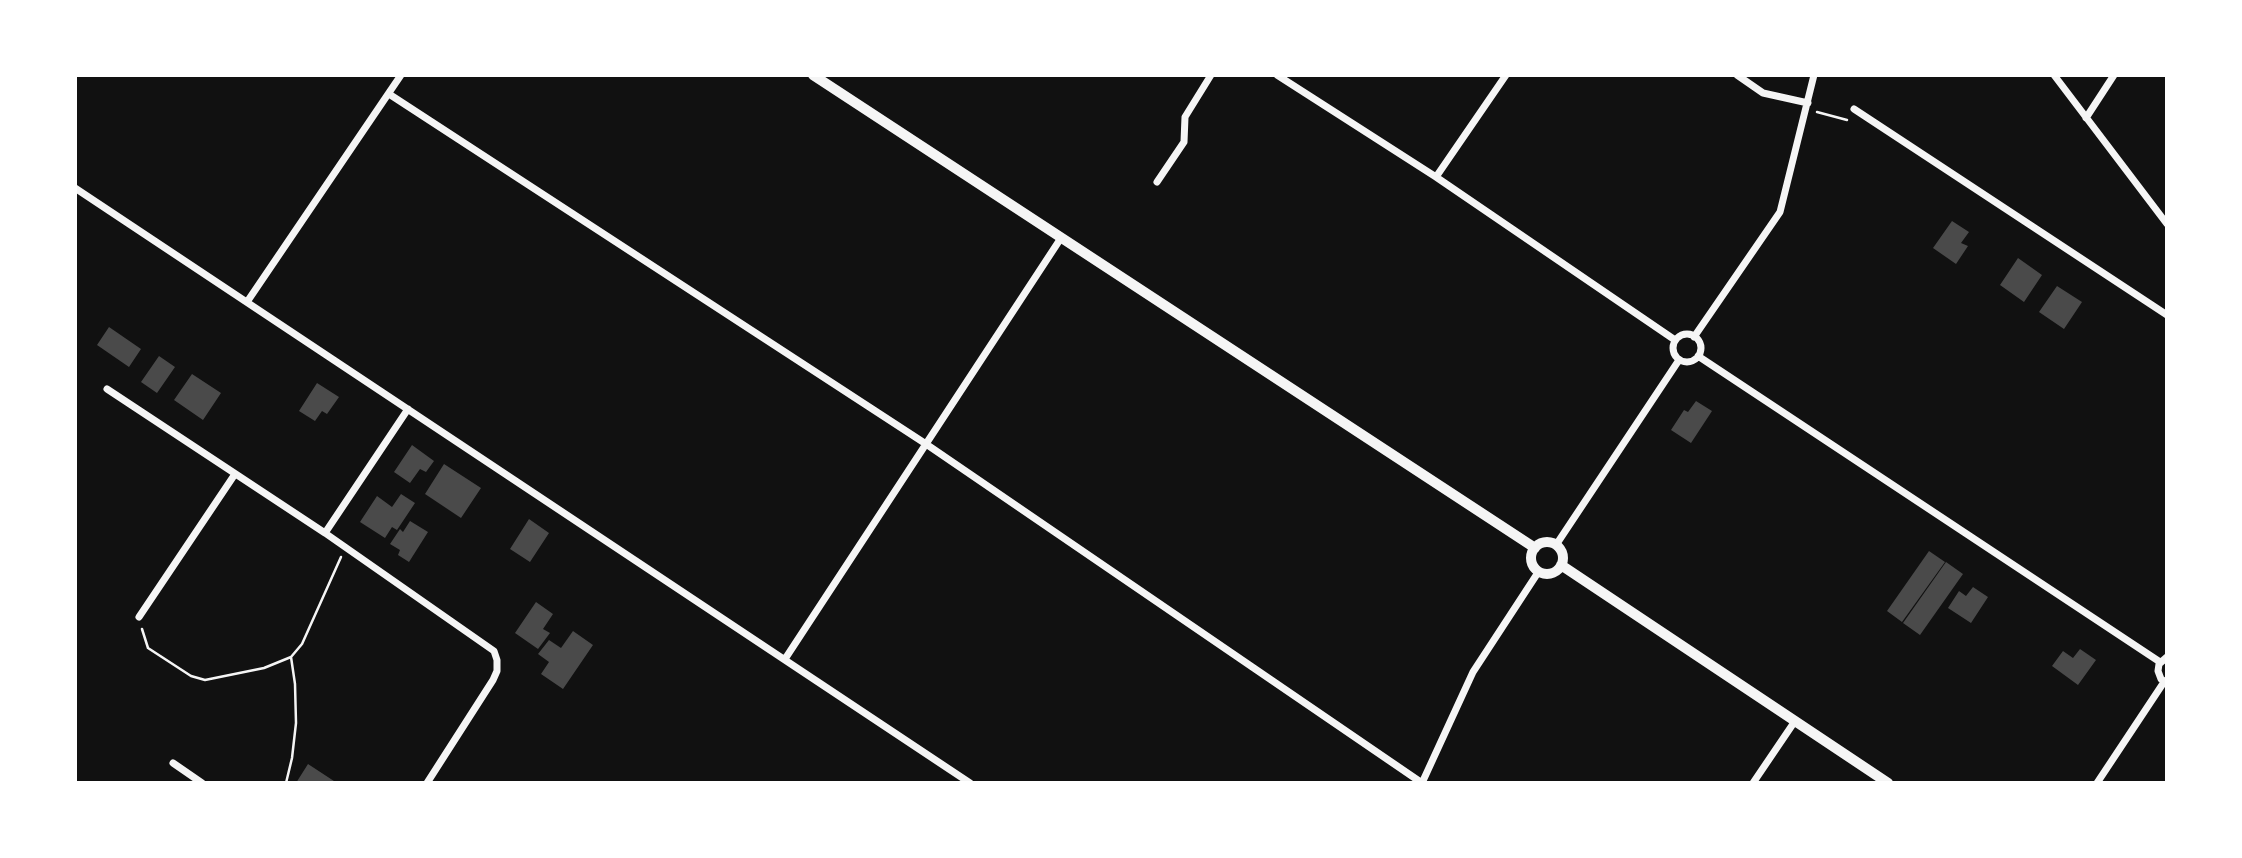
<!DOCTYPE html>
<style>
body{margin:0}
#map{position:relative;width:2242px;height:858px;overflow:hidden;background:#111;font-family:Helvetica,sans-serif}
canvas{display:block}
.frame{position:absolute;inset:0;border:77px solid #fff;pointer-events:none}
</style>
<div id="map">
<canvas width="2242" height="858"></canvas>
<div class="frame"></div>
</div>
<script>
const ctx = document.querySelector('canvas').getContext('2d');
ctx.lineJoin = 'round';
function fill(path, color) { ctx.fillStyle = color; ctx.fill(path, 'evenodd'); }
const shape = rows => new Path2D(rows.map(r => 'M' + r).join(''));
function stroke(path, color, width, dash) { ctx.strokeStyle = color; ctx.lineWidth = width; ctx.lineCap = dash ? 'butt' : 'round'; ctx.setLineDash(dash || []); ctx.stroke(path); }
const building = shape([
 [1952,221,1969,232,1961,243,1968,246,1956,264,1933,248],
 [2018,258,2042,275,2024,302,2000,285],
 [2057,286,2082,302,2064,329,2039,312],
 [109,327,141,349,129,367,97,345],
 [159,356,175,367,157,393,141,382],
 [192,374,221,393,203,420,174,400],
 [317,383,339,397,327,414,322,411,315,421,299,411],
 [1696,401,1712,411,1691,443,1671,430,1684,410,1688,412],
 [412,445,434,461,426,472,420,469,410,483,394,472],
 [444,464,481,488,461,518,425,494],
 [401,494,415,503,397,530,392,527,385,538,360,522,377,496,392,507],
 [529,519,549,533,530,562,510,549],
 [410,521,428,532,409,562,398,555,400,550,390,544,400,529,403,532],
 [1929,551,1945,562,1902,622,1887,611],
 [1946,562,1963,574,1920,635,1903,623],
 [1973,587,1988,597,1971,623,1948,608,1959,591,1966,596],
 [536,602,553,614,543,629,550,633,538,649,515,633],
 [573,631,593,645,563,689,541,674,549,662,538,654,549,640,561,648],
 [2080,649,2096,660,2078,685,2052,666,2063,651,2073,658],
 [308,764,337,783,296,783]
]);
const path = shape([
 [1817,112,1847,120],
 [142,629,148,648,191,676,205,680,264,668,291,657,302,644,341,557],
 [286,783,292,758,296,723,295,684,291,657]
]);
const minor = shape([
 [1277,75,1436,177,1675,340],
 [1737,75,1763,93,1808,103],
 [2054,75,2167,224],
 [389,94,926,444,1422,783],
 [1854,109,2167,315],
 [2086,118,2114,75],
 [1436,177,1506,75],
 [1157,182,1184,142,1185,117,1211,75],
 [75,188,970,783],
 [247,302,401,75],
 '1673 348a14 14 0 1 1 28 0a14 14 0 1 1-28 0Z',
 [1694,337,1780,212,1814,75],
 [1698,356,2160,662],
 [107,389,325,533,494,651,497,660,497,671,493,680,427,783],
 [325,533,408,409],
 [1556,545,1679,360],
 [139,617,235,474],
 [2167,657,2159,664,2158,671,2161,679,2167,683],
 [785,659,1061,238],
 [173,763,202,783],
 [1422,783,1473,672,1539,571],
 [1753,783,1795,721],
 [2097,783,2164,682]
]);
const tertiary = shape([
 [813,75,1535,548],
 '1531 558a16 16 0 1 1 32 0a16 16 0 1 1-32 0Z',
 [1561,565,1888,783]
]);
fill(building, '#4a4a4a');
stroke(path, '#f5f5f5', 2.5);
stroke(minor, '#f5f5f5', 7);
stroke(tertiary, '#f5f5f5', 10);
</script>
